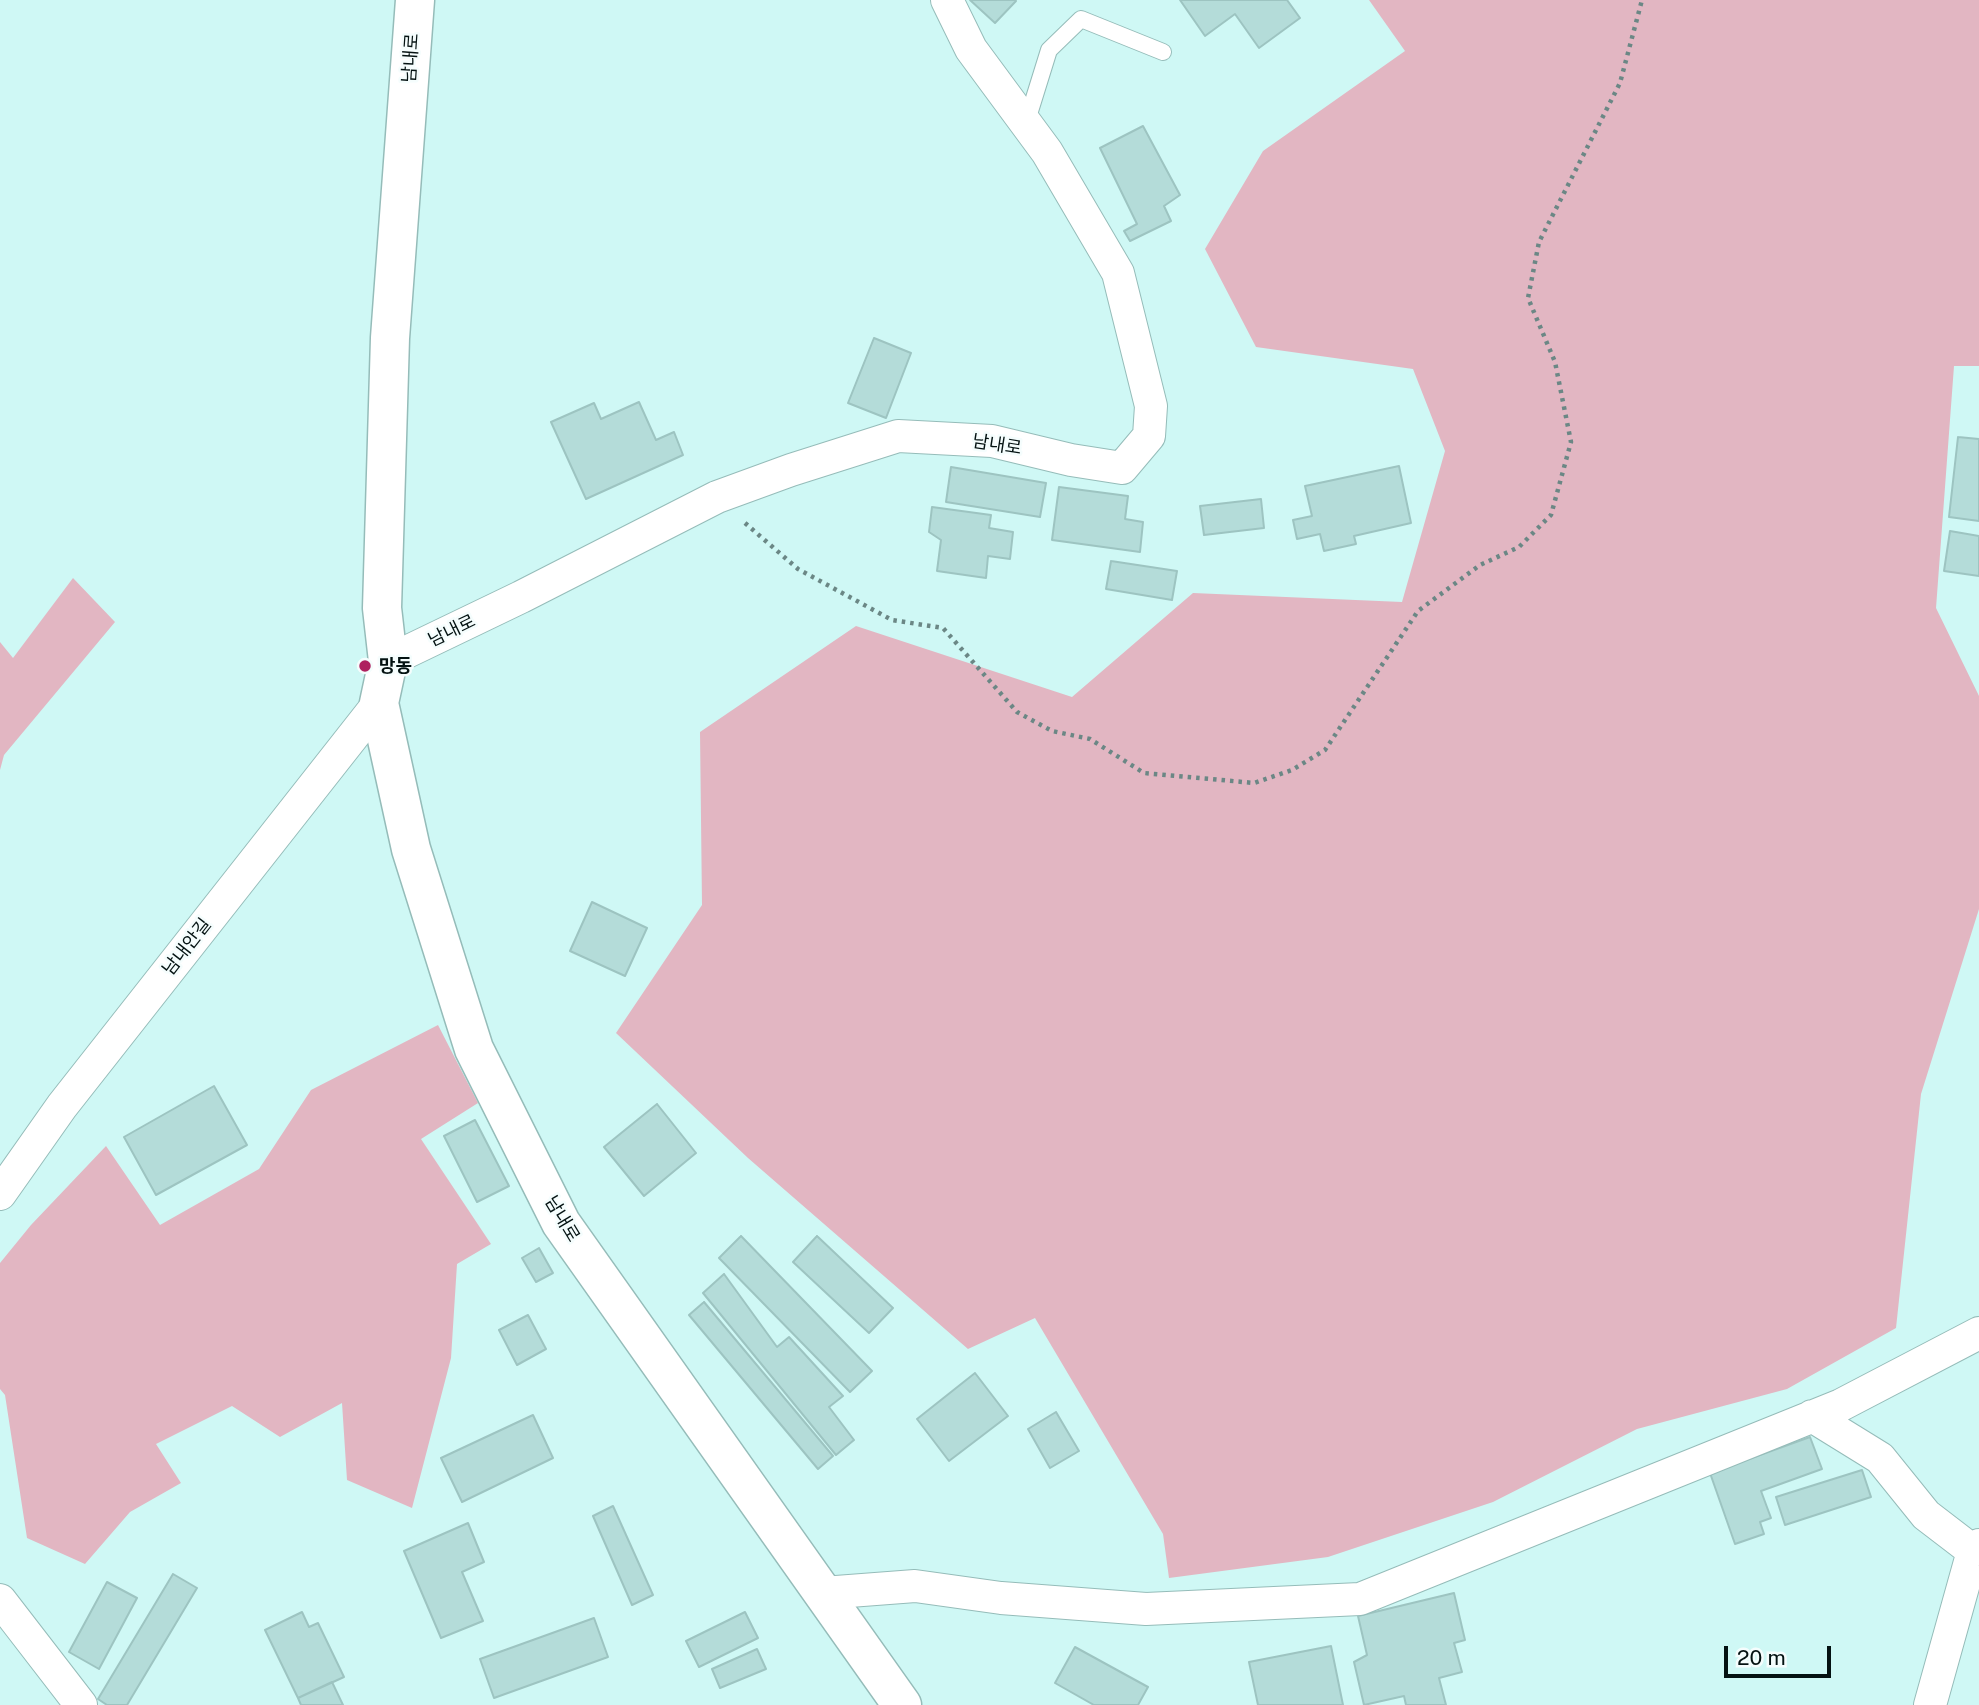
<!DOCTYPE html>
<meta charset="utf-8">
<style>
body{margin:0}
#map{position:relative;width:1979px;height:1705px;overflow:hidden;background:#cff8f5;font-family:"Public Sans",sans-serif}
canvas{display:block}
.scale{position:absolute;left:1724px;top:1646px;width:107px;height:32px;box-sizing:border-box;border:4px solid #041212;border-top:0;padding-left:9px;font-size:21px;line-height:24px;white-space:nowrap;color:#041212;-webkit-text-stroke:5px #f5fdfd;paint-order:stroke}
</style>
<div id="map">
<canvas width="1979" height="1705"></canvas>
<div class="scale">20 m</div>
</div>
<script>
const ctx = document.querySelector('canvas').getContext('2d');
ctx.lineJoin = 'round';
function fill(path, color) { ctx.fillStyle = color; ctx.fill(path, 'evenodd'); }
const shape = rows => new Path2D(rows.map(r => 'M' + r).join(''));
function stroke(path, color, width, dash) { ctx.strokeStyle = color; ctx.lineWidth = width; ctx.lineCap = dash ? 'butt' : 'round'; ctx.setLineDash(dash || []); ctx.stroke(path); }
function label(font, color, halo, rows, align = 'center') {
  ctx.font = font + ' "Public Sans","Noto Sans KR",sans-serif'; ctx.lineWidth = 5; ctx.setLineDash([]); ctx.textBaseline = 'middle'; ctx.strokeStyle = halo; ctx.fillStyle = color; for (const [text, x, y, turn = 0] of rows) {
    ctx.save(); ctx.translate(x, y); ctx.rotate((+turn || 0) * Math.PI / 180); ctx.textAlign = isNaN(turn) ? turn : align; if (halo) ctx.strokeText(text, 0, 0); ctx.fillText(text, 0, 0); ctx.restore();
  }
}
const green = shape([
 [1369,0,1979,0,1979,366,1954,366,1936,608,1979,696,1979,909,1921,1094,1896,1328,1787,1389,1637,1429,1493,1502,1328,1557,1169,1578,1163,1534,1035,1318,968,1349,748,1158,616,1033,702,905,700,732,856,626,1072,697,1193,593,1402,602,1445,451,1413,369,1256,347,1205,249,1263,151,1405,51],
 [73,578,115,622,4,755,0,770,0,642,13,658],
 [438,1025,478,1103,421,1139,491,1244,457,1264,451,1358,412,1508,347,1480,342,1403,280,1437,232,1406,156,1444,181,1483,130,1512,85,1564,27,1538,5,1395,0,1389,0,1263,31,1225,106,1146,160,1225,259,1169,311,1090]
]);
const building = shape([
 [970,0,1015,0,1016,1,995,23,970,0],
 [1180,0,1287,0,1300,18,1259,48,1235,14,1205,36,1180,0],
 [1143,126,1180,195,1164,206,1171,221,1130,241,1124,231,1137,224,1100,148,1143,126],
 [874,338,911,353,886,418,848,403,874,338],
 [639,402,656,440,674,432,683,455,586,499,551,422,594,403,601,419,639,402],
 [1958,437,1979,439,1979,521,1949,517,1958,437],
 [1399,466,1411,523,1354,536,1356,544,1324,551,1320,534,1297,539,1293,520,1312,516,1305,486,1399,466],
 [951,467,1046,483,1040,517,946,502,951,467],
 [1059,487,1128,496,1125,519,1143,522,1140,552,1052,540,1059,487],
 [1261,499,1264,528,1204,535,1200,506,1261,499],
 [932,507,991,515,989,528,1013,532,1010,559,988,556,986,578,937,571,941,540,929,532,932,507],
 [1950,531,1979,536,1979,576,1944,571,1950,531],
 [1111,561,1177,571,1172,600,1106,589,1111,561],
 [592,902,647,928,625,976,570,951,592,902],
 [214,1086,247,1145,156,1195,124,1137,214,1086],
 [657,1104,696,1153,644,1196,604,1147,657,1104],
 [475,1120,509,1186,477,1202,444,1136,475,1120],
 [741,1236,872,1371,850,1392,719,1258,741,1236],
 [817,1236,893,1308,869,1333,793,1262,817,1236],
 [539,1248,553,1273,536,1282,522,1258,539,1248],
 [724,1274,777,1347,789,1337,843,1396,829,1407,854,1440,836,1455,703,1293,724,1274],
 [704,1302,833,1456,818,1469,689,1315,704,1302],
 [528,1315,546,1349,517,1365,499,1330,528,1315],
 [975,1373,1008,1416,949,1461,917,1419,975,1373],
 [1056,1412,1079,1451,1050,1468,1028,1429,1056,1412],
 [533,1415,553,1458,462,1502,441,1458,533,1415],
 [1810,1437,1822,1469,1761,1491,1771,1518,1760,1522,1764,1534,1735,1544,1710,1473,1810,1437],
 [1862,1470,1871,1497,1785,1525,1776,1497,1862,1470],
 [613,1506,653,1595,632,1605,593,1516,613,1506],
 [468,1523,484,1562,462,1572,483,1621,441,1638,404,1551,468,1523],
 [173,1574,197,1588,127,1705,107,1705,98,1699,173,1574],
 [107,1582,137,1598,99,1669,69,1652,107,1582],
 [1454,1593,1465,1640,1454,1643,1462,1672,1439,1678,1446,1705,1406,1705,1404,1696,1364,1705,1354,1662,1367,1655,1358,1616,1454,1593],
 [302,1612,309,1627,318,1623,344,1677,298,1698,265,1630,302,1612],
 [745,1612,758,1638,699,1667,686,1641,745,1612],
 [594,1618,608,1657,494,1698,480,1659,594,1618],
 [1331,1646,1343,1705,1258,1705,1249,1662,1331,1646],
 [1075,1647,1148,1687,1138,1705,1094,1705,1055,1683,1075,1647],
 [757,1649,766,1669,720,1688,712,1669,757,1649],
 [332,1682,343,1705,301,1705,298,1698,332,1682]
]);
const path = shape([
 [745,523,798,569,892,620,943,628,1017,712,1052,731,1090,739,1144,773,1254,783,1292,770,1325,750,1418,611,1480,565,1519,547,1551,515,1571,442,1555,362,1528,298,1539,242,1620,83,1642,0]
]);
const lane = shape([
 [1026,124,1049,50,1081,19,1163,52]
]);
const street = shape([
 [388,661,521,597,717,497,791,470,898,436,992,441,1071,460,1122,468,1149,436,1151,406,1118,273,1047,152,971,49,947,0],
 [0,1194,62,1106,379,703],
 [1812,1416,1880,1458,1926,1515,1973,1551],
 [823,1593,915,1586,1001,1598,1146,1609,1360,1599,1841,1405,1979,1333],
 [0,1600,81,1705],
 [1930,1705,1973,1551,1979,1545]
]);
const secondary = shape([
 [415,0,390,338,382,608,388,661,379,703,411,849,474,1049,561,1223,902,1705]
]);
const markers = [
 [365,666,7,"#ae225f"]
];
const streetNames = [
 ["남내로",411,58,-86],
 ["남내로",997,445,9],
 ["남내로",452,631,-26],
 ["남내안길",187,947,-52],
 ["남내로",562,1219,59]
];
const poiNames = [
 ["망동",379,666]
];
fill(green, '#e2b6c2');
fill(building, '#b4dcd9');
stroke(building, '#9dc4c1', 2);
stroke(lane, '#95bcb9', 18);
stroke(street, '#95bcb9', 34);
stroke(secondary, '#95bcb9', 41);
stroke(path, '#6b8785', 4.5, [3.5, 5]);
stroke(lane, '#fff', 16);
stroke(street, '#fff', 32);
stroke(secondary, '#fff', 38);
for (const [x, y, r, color] of markers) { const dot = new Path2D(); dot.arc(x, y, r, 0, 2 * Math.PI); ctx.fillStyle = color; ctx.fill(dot); stroke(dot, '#f5fdfd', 2.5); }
label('18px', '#041212', '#f5fdfd', streetNames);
label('bold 18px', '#041212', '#f5fdfd', poiNames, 'left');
</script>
